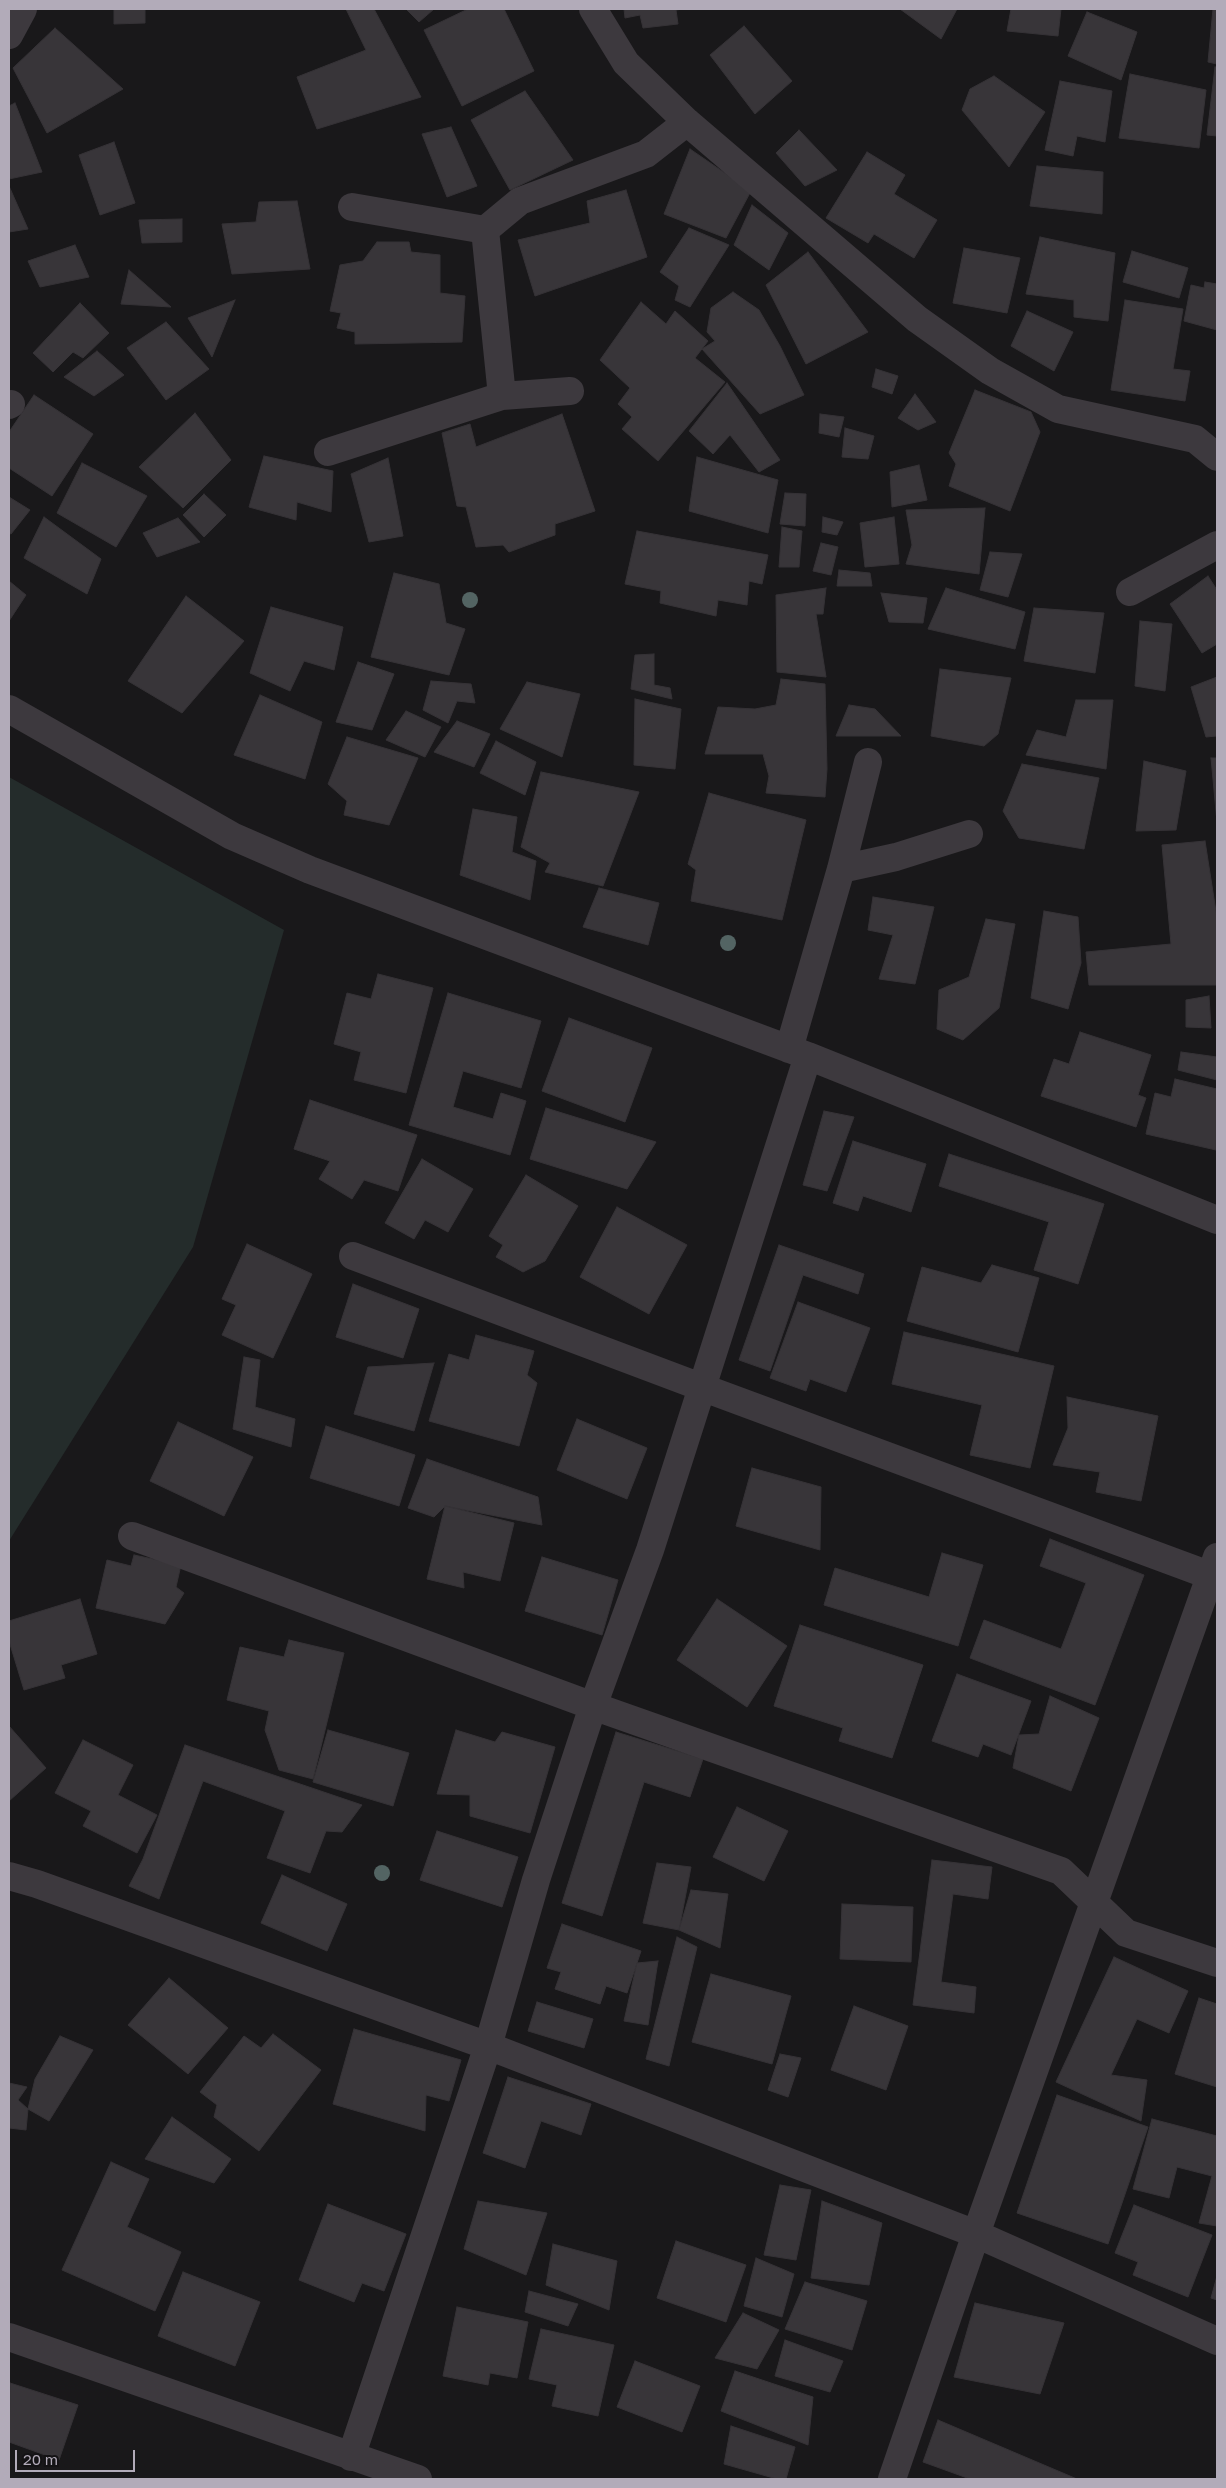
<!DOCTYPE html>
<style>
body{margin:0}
#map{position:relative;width:1226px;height:2488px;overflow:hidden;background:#19181a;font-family:"Golos Text",sans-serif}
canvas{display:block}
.frame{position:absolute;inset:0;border:10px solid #b2abb9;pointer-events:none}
.scale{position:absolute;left:15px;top:2450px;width:120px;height:22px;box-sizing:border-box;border:2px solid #b2abb9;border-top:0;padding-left:6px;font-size:15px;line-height:18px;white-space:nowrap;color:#b2abb9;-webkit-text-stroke:4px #141315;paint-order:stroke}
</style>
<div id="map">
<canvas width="1226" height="2488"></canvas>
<div class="frame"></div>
<div class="scale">20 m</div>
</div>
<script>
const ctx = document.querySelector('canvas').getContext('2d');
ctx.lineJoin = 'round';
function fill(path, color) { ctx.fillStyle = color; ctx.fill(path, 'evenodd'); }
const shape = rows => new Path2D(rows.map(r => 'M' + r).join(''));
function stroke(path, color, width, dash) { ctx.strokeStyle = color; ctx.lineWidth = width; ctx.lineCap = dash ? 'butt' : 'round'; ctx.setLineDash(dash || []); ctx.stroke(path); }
const green = shape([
 [9,777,284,930,193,1247,9,1541]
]);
const building = shape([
 [114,9,145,9,145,23,114,24,114,9],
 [346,9,374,9,421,97,317,129,297,77,366,50,346,9],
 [406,9,434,9,419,22,406,9],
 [468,9,504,9,534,71,462,106,424,30,468,9],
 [624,9,683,9,676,10,678,24,643,28,640,15,625,18,624,9],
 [900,9,957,9,941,39,900,9],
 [1011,9,1061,9,1058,36,1007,31,1011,9],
 [1213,9,1217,9,1217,64,1208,62,1213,9],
 [1087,12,1137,32,1121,80,1068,56,1087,12],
 [744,26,792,81,755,114,710,55,744,26],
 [55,28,123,89,47,133,13,68,55,28],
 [1215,67,1217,67,1217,136,1207,135,1215,67],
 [1130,74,1206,90,1199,148,1119,138,1130,74],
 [994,76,1045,112,1009,167,962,110,970,89,994,76],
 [1060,81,1112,91,1105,142,1077,136,1073,156,1045,150,1060,81],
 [525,91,573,160,510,190,471,120,525,91],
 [15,103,42,172,9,179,9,106,15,103],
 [451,127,477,186,447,197,422,134,451,127],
 [799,130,837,170,805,186,776,153,799,130],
 [114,142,135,203,100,215,79,155,114,142],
 [690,149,751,191,726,238,664,214,690,149],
 [867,152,905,175,894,194,937,220,914,258,874,234,868,243,826,218,867,152],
 [1037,166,1103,172,1102,214,1030,206,1037,166],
 [9,186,28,229,9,232,9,186],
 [626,190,647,257,535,296,518,240,590,223,587,201,626,190],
 [297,201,310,269,232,274,222,224,256,222,259,202,297,201],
 [752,205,788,233,769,270,734,245,752,205],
 [182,219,182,242,142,243,139,220,182,219],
 [689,228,729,245,690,307,675,300,679,286,660,272,689,228],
 [1040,237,1115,253,1108,321,1074,317,1074,300,1026,294,1040,237],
 [377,242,409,242,411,252,440,255,440,293,465,296,462,342,355,344,355,332,337,328,341,313,330,311,340,265,363,261,377,242],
 [75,245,89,277,40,287,28,261,75,245],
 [964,248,1020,258,1007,313,953,303,964,248],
 [1132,251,1188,268,1179,298,1123,282,1132,251],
 [808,252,868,332,806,364,766,285,808,252],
 [129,270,171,307,121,304,129,270],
 [1205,282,1217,284,1217,330,1184,321,1191,285,1204,288,1205,282],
 [733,292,759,310,780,346,804,395,760,414,702,349,715,341,707,332,711,308,733,292],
 [235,300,212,357,188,318,235,300],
 [1125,300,1183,309,1173,369,1190,371,1185,401,1111,390,1125,300],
 [641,302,666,324,675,311,708,341,695,358,725,382,658,461,622,429,632,417,618,404,630,388,600,360,641,302],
 [80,303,109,333,83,358,73,352,53,372,33,353,80,303],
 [1027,311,1073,332,1054,371,1011,346,1027,311],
 [166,322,209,369,166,400,127,348,166,322],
 [97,351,124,375,94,396,64,377,97,351],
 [876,369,898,376,892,394,872,387,876,369],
 [727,383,780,460,759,472,730,435,713,454,689,431,727,383],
 [975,390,1031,412,1040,432,1010,511,949,486,956,464,949,453,975,390],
 [915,394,936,422,918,430,898,418,915,394],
 [34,395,93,434,52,496,9,468,9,432,34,395],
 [195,413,231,460,183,508,139,467,195,413],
 [562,414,595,511,555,524,555,535,509,552,503,545,476,547,466,507,457,506,442,433,470,424,476,447,562,414],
 [820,414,844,417,839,437,819,433,820,414],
 [845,428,874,436,868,459,842,457,845,428],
 [264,456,333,471,331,512,297,502,296,520,249,507,264,456],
 [697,457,778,480,768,533,689,511,697,457],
 [388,458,403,536,369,542,351,474,388,458],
 [82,463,147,496,116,547,57,513,82,463],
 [919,465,927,500,892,507,890,472,919,465],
 [785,493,806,494,805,526,780,524,785,493],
 [204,494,226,515,204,537,183,515,204,494],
 [9,497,30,510,11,534,9,533,9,497],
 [985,508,979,574,906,564,912,545,906,510,985,508],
 [44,517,101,559,87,594,24,558,44,517],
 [823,517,843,522,837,535,822,532,823,517],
 [894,517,899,564,865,567,860,523,894,517],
 [178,518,200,542,157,557,143,533,178,518],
 [782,527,802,531,799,567,779,567,782,527],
 [637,531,768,555,762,584,749,581,747,605,718,600,716,616,660,603,661,591,625,584,637,531],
 [821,543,838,547,831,575,813,571,821,543],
 [990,552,1022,554,1008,597,980,590,990,552],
 [839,570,870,573,872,586,837,586,839,570],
 [394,573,439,584,446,623,465,629,449,675,371,657,394,573],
 [1208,576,1217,590,1217,644,1202,653,1170,604,1208,576],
 [9,581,26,595,9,621,9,581],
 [826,588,823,614,816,614,826,677,777,672,776,595,826,588],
 [946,588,1025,612,1015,649,928,629,946,588],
 [881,593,927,598,923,623,889,622,881,593],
 [186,596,244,641,182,713,128,681,186,596],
 [271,607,343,627,334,670,304,661,290,691,250,673,271,607],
 [1034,608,1104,613,1095,673,1024,661,1034,608],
 [1140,621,1172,624,1165,691,1135,686,1140,621],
 [654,654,654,685,670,688,672,699,631,689,635,655,654,654],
 [358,662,394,674,372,730,336,722,358,662],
 [940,669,1011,678,998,734,984,746,931,736,940,669],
 [1217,677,1217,736,1206,737,1191,687,1217,677],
 [781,679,825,684,827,769,825,797,766,793,769,776,763,754,705,754,718,707,755,709,776,705,781,679],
 [431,681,471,684,475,703,457,701,448,723,423,710,431,681],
 [527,682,580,694,562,757,500,729,527,682],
 [260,695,322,722,305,779,234,755,260,695],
 [635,699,681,709,675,769,634,765,635,699],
 [1076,700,1113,700,1106,769,1026,755,1037,730,1066,737,1076,700],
 [849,705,875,709,901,736,836,736,849,705],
 [406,711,441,727,425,757,386,740,406,711],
 [457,721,490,734,474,767,434,752,457,721],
 [347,737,418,758,389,825,344,815,347,801,328,784,347,737],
 [496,741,536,762,525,795,480,773,496,741],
 [1211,758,1217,758,1217,822,1211,758],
 [1144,761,1186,771,1176,830,1136,831,1144,761],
 [1022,764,1099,778,1084,849,1019,838,1003,811,1022,764],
 [541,772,639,792,603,886,545,872,550,863,521,847,541,772],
 [709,793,806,820,782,920,691,901,696,870,688,864,709,793],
 [473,809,517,817,512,852,536,861,530,900,460,875,473,809],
 [1205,841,1217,918,1217,985,1089,985,1086,952,1171,944,1162,845,1205,841],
 [599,888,659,903,648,945,583,927,599,888],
 [873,897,934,907,915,984,879,979,893,935,868,930,873,897],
 [1044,911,1078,917,1081,963,1068,1009,1031,998,1044,911],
 [986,919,1015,924,999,1008,963,1040,937,1029,939,990,969,977,986,919],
 [378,974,433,988,406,1093,354,1080,361,1052,334,1044,347,993,371,999,378,974],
 [448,993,541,1021,521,1088,463,1071,453,1107,493,1119,501,1093,526,1101,510,1155,409,1125,448,993],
 [1209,996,1211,1028,1186,1027,1186,1000,1209,996],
 [569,1018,652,1048,625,1122,542,1091,569,1018],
 [1080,1032,1151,1055,1138,1095,1146,1098,1136,1127,1041,1096,1054,1059,1069,1064,1080,1032],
 [1181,1052,1217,1057,1217,1080,1178,1070,1181,1052],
 [1175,1079,1217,1089,1216,1150,1146,1134,1155,1093,1171,1097,1175,1079],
 [310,1100,417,1135,398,1191,364,1180,352,1199,319,1179,330,1161,294,1149,310,1100],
 [546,1108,656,1142,627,1189,530,1159,546,1108],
 [824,1111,854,1117,827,1191,803,1185,824,1111],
 [853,1141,926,1164,911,1212,863,1196,858,1211,833,1203,853,1141],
 [949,1154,1104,1204,1078,1284,1034,1270,1049,1222,939,1186,949,1154],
 [422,1159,473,1189,448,1232,425,1220,414,1239,385,1223,422,1159],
 [526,1175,578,1206,545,1261,523,1272,496,1257,503,1245,489,1236,526,1175],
 [617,1207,687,1245,649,1314,580,1277,617,1207],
 [247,1244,312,1274,273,1358,222,1335,236,1305,222,1299,247,1244],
 [779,1245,864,1274,858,1294,803,1275,770,1371,739,1360,779,1245],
 [992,1265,1039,1278,1018,1352,907,1321,922,1267,981,1283,992,1265],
 [353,1284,419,1309,403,1358,336,1337,353,1284],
 [798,1302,870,1328,846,1392,810,1379,806,1391,770,1378,798,1302],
 [904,1332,1054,1366,1030,1468,970,1455,982,1405,892,1384,904,1332],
 [476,1335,534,1351,527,1375,537,1383,519,1446,429,1421,449,1354,469,1360,476,1335],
 [244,1357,260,1360,255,1407,295,1419,291,1447,233,1429,244,1357],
 [434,1363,414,1431,354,1414,368,1367,434,1363],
 [1067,1397,1158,1416,1141,1501,1096,1492,1100,1472,1053,1465,1068,1428,1067,1397],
 [577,1419,647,1448,627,1499,557,1470,577,1419],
 [178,1422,253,1457,224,1516,150,1481,178,1422],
 [326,1426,415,1455,399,1506,310,1478,326,1426],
 [427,1459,538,1497,542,1525,445,1506,434,1517,408,1508,427,1459],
 [752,1468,821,1487,820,1550,736,1526,752,1468],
 [445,1506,514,1523,500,1581,463,1572,464,1588,427,1579,445,1506],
 [1050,1539,1144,1575,1095,1705,970,1658,984,1620,1061,1649,1086,1583,1040,1566,1050,1539],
 [942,1553,983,1565,958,1646,824,1605,835,1568,929,1597,942,1553],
 [134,1555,181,1565,176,1587,184,1593,165,1624,96,1608,107,1560,131,1566,134,1555],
 [542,1557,618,1580,602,1635,525,1611,542,1557],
 [80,1599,97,1654,61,1665,65,1678,24,1690,9,1641,9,1621,80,1599],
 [717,1599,787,1646,747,1707,677,1660,717,1599],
 [800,1625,923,1665,892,1758,839,1741,843,1728,774,1706,800,1625],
 [289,1640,344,1653,313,1779,279,1770,265,1730,269,1711,227,1700,240,1647,284,1657,289,1640],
 [957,1674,1031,1701,1011,1755,983,1744,978,1757,932,1741,957,1674],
 [1050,1696,1099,1718,1071,1791,1013,1768,1019,1735,1039,1734,1050,1696],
 [9,1726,46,1768,9,1801,9,1726],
 [328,1730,409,1753,393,1806,313,1782,328,1730],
 [456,1730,495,1742,502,1732,555,1747,530,1833,470,1816,470,1795,437,1794,456,1730],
 [616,1732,703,1759,690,1797,644,1782,602,1916,562,1903,616,1732],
 [83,1740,133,1765,118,1795,157,1815,137,1853,83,1826,91,1811,55,1793,83,1740],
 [185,1745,362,1805,342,1832,326,1831,310,1873,267,1858,285,1811,203,1781,159,1899,129,1886,143,1859,185,1745],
 [737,1807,788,1831,764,1881,713,1857,737,1807],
 [437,1831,518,1857,502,1907,420,1880,437,1831],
 [932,1860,992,1867,988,1899,953,1894,941,1982,976,1987,974,2013,913,2005,932,1860],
 [657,1863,691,1867,679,1930,643,1923,657,1863],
 [282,1875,347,1904,327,1951,261,1923,282,1875],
 [691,1890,728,1894,720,1948,679,1930,691,1890],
 [842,1904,913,1907,911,1962,840,1959,842,1904],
 [562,1924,641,1951,627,1993,606,1986,600,2004,555,1989,561,1972,547,1968,562,1924],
 [677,1937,697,1947,669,2066,646,2059,677,1937],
 [1114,1957,1188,1991,1169,2033,1137,2019,1111,2075,1147,2080,1141,2121,1056,2082,1114,1957],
 [658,1961,648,2025,624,2021,637,1963,658,1961],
 [711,1974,791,1996,772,2064,692,2042,711,1974],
 [169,1978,228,2028,188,2074,128,2025,169,1978],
 [1199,1998,1217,2004,1217,2087,1175,2074,1199,1998],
 [537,2002,593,2019,584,2048,528,2031,537,2002],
 [854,2006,908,2026,886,2090,831,2070,854,2006],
 [354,2029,461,2060,449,2101,426,2095,425,2131,333,2104,354,2029],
 [273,2034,321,2070,259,2151,214,2117,217,2105,200,2092,244,2036,261,2048,273,2034],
 [60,2036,93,2050,49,2121,28,2109,35,2079,60,2036],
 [780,2054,801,2058,788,2097,768,2090,780,2054],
 [508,2077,591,2104,581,2135,541,2121,525,2168,483,2153,508,2077],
 [9,2083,27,2087,18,2100,28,2109,26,2130,9,2128,9,2083],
 [1057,2095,1148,2127,1108,2244,1017,2213,1057,2095],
 [172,2117,231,2159,214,2183,145,2159,172,2117],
 [1152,2119,1217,2136,1217,2226,1199,2223,1212,2176,1177,2167,1169,2198,1133,2189,1152,2119],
 [111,2162,149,2179,127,2227,181,2252,155,2311,62,2270,111,2162],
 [780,2185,811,2190,796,2260,764,2255,780,2185],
 [478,2201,547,2213,526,2275,464,2249,478,2201],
 [822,2201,882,2223,869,2285,811,2278,822,2201],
 [328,2204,406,2234,384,2291,362,2283,354,2302,299,2280,328,2204],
 [1134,2205,1212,2235,1188,2297,1133,2275,1138,2262,1115,2253,1134,2205],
 [676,2241,746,2265,726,2322,657,2298,676,2241],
 [553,2244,617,2261,609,2310,546,2285,553,2244],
 [756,2258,794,2274,782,2317,744,2306,756,2258],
 [183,2272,260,2302,235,2366,158,2336,183,2272],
 [1217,2276,1217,2300,1211,2298,1217,2276],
 [805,2282,867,2301,852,2350,785,2329,805,2282],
 [529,2291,578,2304,568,2326,525,2312,529,2291],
 [975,2303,1064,2323,1040,2394,954,2377,975,2303],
 [457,2307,528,2322,517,2378,490,2373,488,2385,443,2376,457,2307],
 [743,2313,779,2330,757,2369,715,2358,743,2313],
 [541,2329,614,2345,598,2416,552,2406,557,2385,529,2379,541,2329],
 [785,2340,843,2361,830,2392,775,2376,785,2340],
 [635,2361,700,2386,682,2432,617,2407,635,2361],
 [735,2371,813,2397,808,2445,721,2411,735,2371],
 [10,2383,78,2405,59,2460,9,2442,10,2383],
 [938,2420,1077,2479,970,2479,923,2462,938,2420],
 [731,2426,795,2447,786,2479,777,2479,724,2464,731,2426]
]);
const minor = shape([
 [593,9,626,63,687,122,917,319,990,371,1058,409,1195,439,1217,457],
 [9,35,23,9],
 [352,207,485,230,502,396],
 [485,230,520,201,646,154,687,122],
 [9,405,11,404],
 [328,452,502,396,570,391],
 [1130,592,1217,545],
 [9,709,232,836,310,870,808,1056,1217,1220],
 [841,869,896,857,969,834],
 [789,1049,841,869,868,762],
 [353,1256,701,1387,1217,1578],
 [132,1536,593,1706,1061,1871,1126,1933,1217,1963],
 [9,1876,37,1884,488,2046,976,2234,1217,2341],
 [9,2337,418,2479],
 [351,2457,488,2046,536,1880,593,1706,650,1550,808,1056],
 [892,2479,976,2234,1217,1557]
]);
const trees = [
 [470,600],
 [728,943],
 [382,1873]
];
fill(green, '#242c2b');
fill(building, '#383539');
stroke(building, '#353236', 1);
stroke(minor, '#3d393e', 28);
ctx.fillStyle = '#536463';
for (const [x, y] of trees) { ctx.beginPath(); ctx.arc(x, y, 8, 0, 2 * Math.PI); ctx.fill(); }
</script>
